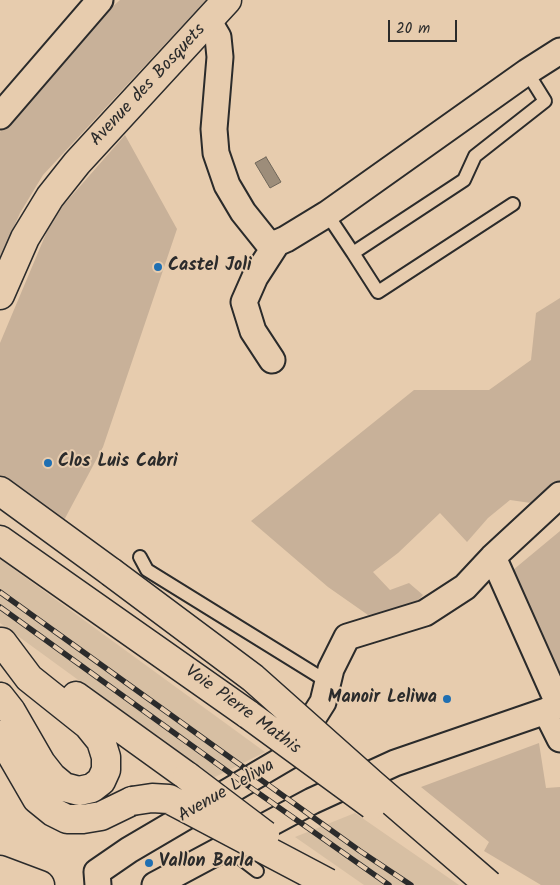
<!DOCTYPE html>
<style>
body{margin:0}
#map{position:relative;width:560px;height:885px;overflow:hidden;background:#e7ccae;font-family:Kalam,sans-serif}
canvas{display:block}
.scale{position:absolute;left:388px;top:20px;width:69px;height:22px;box-sizing:border-box;border:2px solid #2b2b2b;border-top:0;padding-left:6px;font-size:15px;line-height:18px;white-space:nowrap;color:#2b2b2b;-webkit-text-stroke:4px #e7ccae;paint-order:stroke}
</style>
<div id="map">
<canvas width="560" height="885"></canvas>
<div class="scale">20 m</div>
</div>
<script>
const ctx = document.querySelector('canvas').getContext('2d');
ctx.lineJoin = 'round';
function fill(path, color) { ctx.fillStyle = color; ctx.fill(path, 'evenodd'); }
const shape = rows => new Path2D(rows.map(r => 'M' + r).join(''));
function stroke(path, color, width, dash) { ctx.strokeStyle = color; ctx.lineWidth = width; ctx.lineCap = dash ? 'butt' : 'round'; ctx.setLineDash(dash || []); ctx.stroke(path); }
function label(font, color, halo, rows, align = 'center') {
  ctx.font = font + ' Kalam,sans-serif'; ctx.lineWidth = 4; ctx.setLineDash([]); ctx.textBaseline = 'middle'; ctx.strokeStyle = halo; ctx.fillStyle = color; for (const [text, x, y, turn = 0] of rows) {
    ctx.save(); ctx.translate(x, y); ctx.rotate((+turn || 0) * Math.PI / 180); ctx.textAlign = isNaN(turn) ? turn : align; if (halo) ctx.strokeText(text, 0, 0); ctx.fillText(text, 0, 0); ctx.restore();
  }
}
const built = shape([
 [0,559,265,752,213,778,0,623],
 [355,813,459,885,364,885,295,837]
]);
const green = shape([
 [120,0,206,0,43,175,20,213,0,258,0,132,102,16],
 [125,135,177,229,103,447,62,524,0,479,0,343,53,217],
 [560,298,560,481,531,503,510,500,488,518,467,542,440,513,398,553,373,572,390,590,409,583,423,595,410,609,368,615,328,587,251,521,414,390,489,390,531,360,536,313],
 [560,531,560,681,512,579,513,570],
 [539,743,546,788,560,787,560,885,541,885,484,851,489,842,421,787]
]);
const water = shape([
 [266,157,281,182,270,188,255,163,266,157]
]);
const service = shape([
 [513,204,378,292,353,253,464,180,475,156,545,101,527,72],
 [327,214,353,253],
 [140,557,147,570,328,682],
 [223,849,240,858,257,871]
]);
const minor = shape([
 [208,20,218,37,220,57,214,129,216,153,227,185,243,212,267,242,277,243,286,239,327,214,527,72,560,51],
 [0,116,100,0],
 [272,360,253,331,244,302,255,277,277,243],
 [493,557,559,705],
 [546,711,560,739],
 [98,885,97,872,129,850,289,756,323,702,331,669,347,637,425,613,465,587,493,557,560,495],
 [155,885,312,801,395,763,546,711,560,705]
]);
const secondary = shape([
 [0,295,25,238,50,197,77,163,227,0],
 [0,870,40,885]
]);
const trunk = shape([
 [0,491,111,572],
 [0,540,249,715],
 [76,696,187,776],
 [0,697,11,711,41,763,52,777,64,787,79,791,92,788,101,781,106,770,106,757,101,741,88,725,29,678,2,642],
 [0,735,37,799,53,812,67,819,83,819,101,816,132,801]
]);
const rail = shape([
 [0,592,360,851,411,885],
 [0,607,227,771,389,885]
]);
const trunkBridge = shape([
 [111,572,253,678,372,784,489,885],
 [249,715,372,805],
 [187,776,265,835],
 [132,801,152,798,169,799,328,883]
]);
const markers = [
 [158,267,5,"#1f6fb2"],
 [48,463,5,"#1f6fb2"],
 [447,699,5,"#1f6fb2"],
 [149,863,5,"#1f6fb2"]
];
const streetNames = [
 ["Avenue des Bosquets",149,86,-47],
 ["Voie Pierre Mathis",242,711,36],
 ["Avenue Leliwa",227,792,-30]
];
const poiNames = [
 ["Castel Joli",168,267],
 ["Clos Luis Cabri",58,463],
 ["Manoir Leliwa",437,699,"right"],
 ["Vallon Barla",159,863]
];
fill(built, '#d7bfa3');
fill(green, '#c8b199');
fill(water, '#9d8d7a');
stroke(water, '#6f665a', 1);
stroke(service, '#2b2b2b', 16);
stroke(minor, '#2b2b2b', 29);
stroke(secondary, '#2b2b2b', 31);
stroke(trunk, '#2b2b2b', 31);
stroke(service, '#e7ccae', 12);
stroke(minor, '#e7ccae', 25);
stroke(secondary, '#e7ccae', 28);
stroke(trunk, '#e7ccae', 28);
stroke(rail, '#2b2b2b', 5.5);
stroke(rail, '#e7ccae', 4, [11]);
stroke(trunkBridge, '#2b2b2b', 31, []);
stroke(trunkBridge, '#e7ccae', 28);
for (const [x, y, r, color] of markers) { const dot = new Path2D(); dot.arc(x, y, r, 0, 2 * Math.PI); ctx.fillStyle = color; ctx.fill(dot); stroke(dot, '#e7ccae', 2); }
label('18px', '#2b2b2b', '#e7ccae', streetNames);
label('bold 18px', '#2b2b2b', '#e7ccae', poiNames, 'left');
</script>
